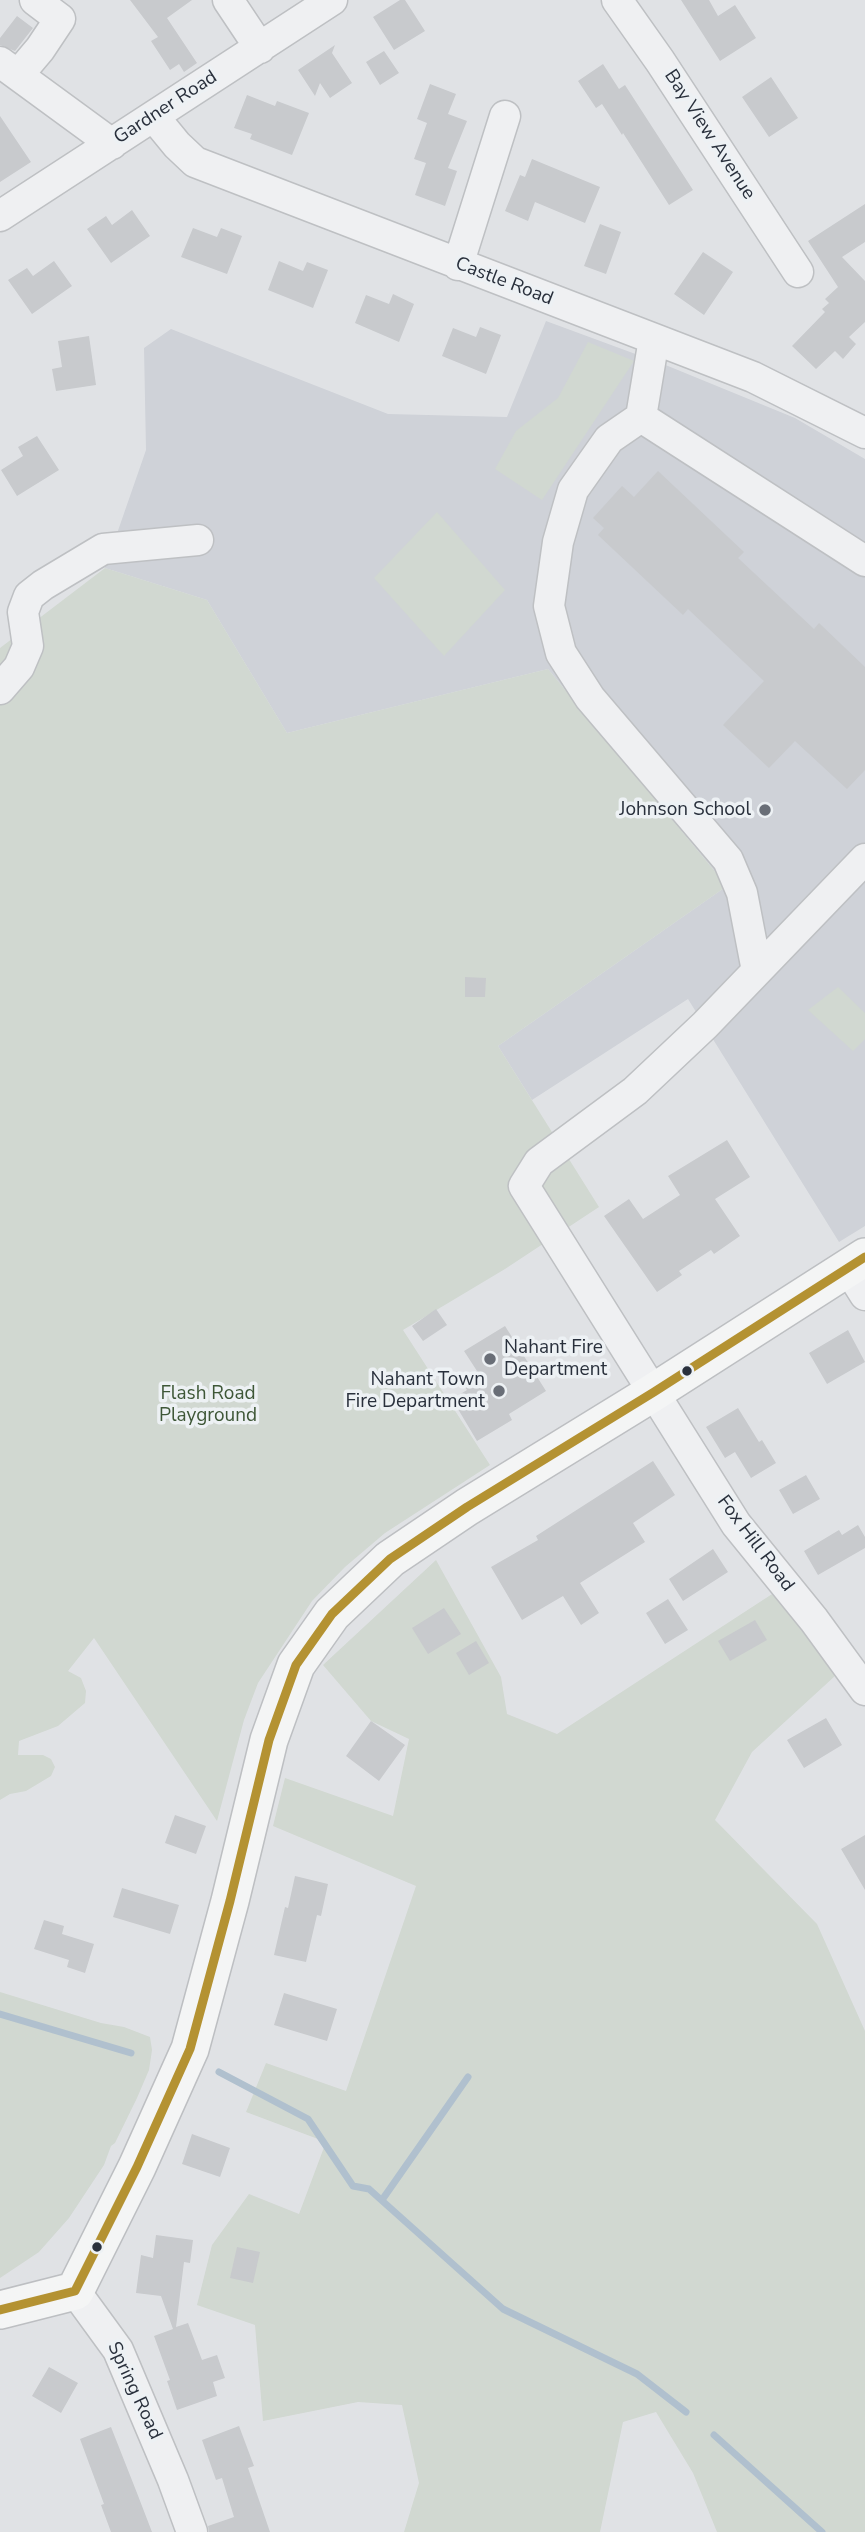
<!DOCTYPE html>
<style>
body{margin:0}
canvas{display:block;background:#e0e2e5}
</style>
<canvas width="865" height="2532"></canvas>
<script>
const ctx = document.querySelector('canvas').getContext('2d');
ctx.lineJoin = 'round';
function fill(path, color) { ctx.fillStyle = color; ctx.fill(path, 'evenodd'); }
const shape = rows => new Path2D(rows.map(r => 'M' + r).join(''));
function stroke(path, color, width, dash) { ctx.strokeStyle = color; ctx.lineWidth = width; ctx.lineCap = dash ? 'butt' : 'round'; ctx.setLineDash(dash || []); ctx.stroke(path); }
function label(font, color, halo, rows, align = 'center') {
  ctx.font = font + ' "Nunito Sans",sans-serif'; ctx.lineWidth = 7; ctx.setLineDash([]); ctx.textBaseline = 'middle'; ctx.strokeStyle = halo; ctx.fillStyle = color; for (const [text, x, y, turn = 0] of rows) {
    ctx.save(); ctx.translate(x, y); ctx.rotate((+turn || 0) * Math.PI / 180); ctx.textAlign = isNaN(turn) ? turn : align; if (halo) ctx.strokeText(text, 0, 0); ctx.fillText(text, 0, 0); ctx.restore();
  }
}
const built = shape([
 [546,321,668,366,795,418,865,459,865,1226,839,1242,688,999,532,1100,498,1046,727,886,548,669,287,733,207,600,105,568,146,450,144,348,171,329,388,414,507,417]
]);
const green = shape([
 [588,342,634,361,542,500,495,469,516,431,558,398],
 [437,512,505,590,444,656,374,578],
 [105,568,207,600,287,733,548,669,727,886,498,1046,599,1207,505,1269,403,1330,490,1465,385,1533,345,1567,312,1601,258,1683,244,1720,217,1821,94,1638,68,1671,81,1678,86,1691,85,1703,58,1726,19,1741,18,1755,43,1755,51,1759,55,1767,51,1776,26,1791,10,1794,0,1800,0,648],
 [838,987,865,1013,865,1039,853,1051,808,1010],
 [436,1560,501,1677,507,1714,557,1734,786,1585,847,1665,752,1752,715,1820,817,1924,865,2031,865,2532,717,2532,693,2473,656,2412,623,2422,600,2532,404,2532,419,2483,402,2405,358,2402,263,2421,255,2325,197,2305,212,2245,249,2194,299,2214,326,2142,246,2112,266,2063,346,2091,416,1886,273,1826,285,1778,393,1816,409,1739,371,1721,323,1665],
 [0,1992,101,2023,124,2027,150,2037,152,2050,149,2070,137,2098,115,2143,111,2146,104,2165,69,2218,39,2252,0,2278]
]);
const stream = shape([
 [0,2014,131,2053],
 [219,2072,308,2119,353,2186,369,2189,503,2309,637,2374,686,2412],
 [382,2200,468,2077],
 [714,2435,822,2532]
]);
const building = shape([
 [130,0,192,0,167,18,197,63,184,72,179,64,170,70,151,41,158,37],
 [400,0,405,0,425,31,394,50,373,17],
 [681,0,709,0,718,16,735,5,756,38,720,61],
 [17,16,33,28,15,51,0,45,0,38],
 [335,45,332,53,352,83,330,98,320,83,315,96,298,70],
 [384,51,399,73,380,85,366,62],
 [603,64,619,89,625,85,693,190,669,205,623,133,622,135,602,104,596,108,578,81],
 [771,77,798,118,769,137,742,97],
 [430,84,456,94,448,114,467,121,448,168,457,171,445,206,415,195,426,163,414,159,427,123,417,119],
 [247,95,275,106,277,101,309,113,292,155,250,139,252,134,234,128],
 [0,116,31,162,0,182],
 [532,159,600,187,585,223,535,202,528,221,505,211,520,175,525,177],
 [865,204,865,242,842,257,865,281,865,322,849,337,856,344,843,359,835,351,816,369,792,346,825,312,822,309,829,303,825,299,838,287,808,241],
 [132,210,150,236,111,263,87,229,106,216,112,225],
 [600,224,621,232,606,274,584,266],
 [193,228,217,237,221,228,242,236,227,274,181,257],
 [703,252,733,272,704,315,674,294],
 [54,261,72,286,32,314,8,280,27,268,33,276],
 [279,261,303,271,307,262,328,270,313,308,268,290],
 [393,294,414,304,399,342,355,323,366,295,389,304],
 [480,327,501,335,486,374,442,356,453,328,476,337],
 [89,336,96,385,56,391,52,369,62,367,58,341],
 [37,436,59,470,17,496,1,470,23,456,18,447],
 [658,471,744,552,738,558,814,629,819,623,865,667,865,770,847,789,795,741,769,768,723,725,764,681,688,609,683,615,598,535,604,528,593,518,622,486,634,497],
 [465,977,486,978,485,997,465,997],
 [727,1140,750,1177,715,1199,740,1236,714,1254,711,1250,679,1271,682,1275,657,1292,604,1216,629,1199,643,1219,680,1195,668,1176],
 [436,1309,447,1325,423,1341,412,1326],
 [505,1326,546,1391,509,1414,512,1420,477,1441,452,1399,467,1390,461,1381,477,1371,464,1351],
 [848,1330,865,1362,827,1384,809,1353],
 [738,1408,759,1442,762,1440,776,1463,751,1478,735,1452,725,1458,706,1427],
 [653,1461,675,1495,633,1523,645,1542,580,1583,599,1613,581,1625,563,1596,522,1620,491,1567,538,1540,536,1536],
 [806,1475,820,1499,793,1514,779,1490],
 [858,1525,865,1537,865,1548,818,1575,804,1551,839,1530,842,1535],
 [713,1549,728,1572,683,1601,669,1579],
 [668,1599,688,1630,665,1644,646,1613],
 [444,1608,461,1634,428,1654,412,1628],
 [755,1620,767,1640,730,1661,718,1641],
 [476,1641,489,1663,469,1675,456,1653],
 [826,1718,842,1745,804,1768,787,1740],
 [371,1721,405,1745,379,1781,346,1756],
 [175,1815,206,1826,196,1854,165,1843],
 [865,1835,865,1890,841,1849],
 [295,1876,328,1884,321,1916,317,1915,306,1962,274,1955,285,1907,288,1908],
 [122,1888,179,1905,170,1934,113,1917],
 [44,1920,64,1926,62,1934,94,1944,85,1973,67,1967,69,1960,34,1949],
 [284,1993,337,2009,327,2041,274,2025],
 [192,2134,230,2148,220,2177,182,2164],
 [156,2235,193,2240,190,2263,184,2262,176,2327,188,2323,202,2360,217,2355,225,2378,213,2382,217,2396,177,2410,167,2381,170,2380,154,2336,173,2329,161,2296,136,2293,141,2255,153,2258],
 [237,2247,260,2252,253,2283,230,2278],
 [49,2367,78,2383,61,2413,32,2396],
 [239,2426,254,2466,248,2468,270,2532,209,2532,208,2526,234,2517,222,2478,216,2480,202,2440],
 [111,2427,137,2493,152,2532,111,2532,101,2505,104,2504,80,2439]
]);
const minor = shape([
 [228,0,260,48],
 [617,0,660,61,798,272],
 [0,62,112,144],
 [18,75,40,49,60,19,35,0],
 [154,117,177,145,195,162,753,377,865,433],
 [0,216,332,0],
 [458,265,505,116],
 [654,339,641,417,865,561],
 [641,417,609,439,573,490,558,542,549,606,561,653,590,698,728,860,742,893,757,971],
 [0,689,19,667,28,646,23,612,29,596,43,585,103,549,198,540],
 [865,859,705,1025,635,1091,539,1162,524,1186,736,1524,814,1620,865,1690],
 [848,1268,865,1295],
 [75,2291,118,2350,173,2480,192,2532]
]);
const major = shape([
 [0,2310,75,2291,137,2167,190,2049,230,1901,269,1740,296,1665,332,1614,390,1559,467,1507,654,1392,865,1257]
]);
const bus1 = shape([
 [0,2310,75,2291,137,2167,190,2049,230,1901,269,1740,296,1665,332,1614,390,1559,467,1507,654,1392,865,1257]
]);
const markers = [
 [765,810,7,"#696e77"],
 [490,1359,7,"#696e77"],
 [687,1371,6,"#29303c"],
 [499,1391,7,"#696e77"],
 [97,2247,6,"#29303c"]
];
const streetNames = [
 ["Gardner Road",166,108,-33],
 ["Bay View Avenue",709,135,57],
 ["Castle Road",504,282,21],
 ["Fox Hill Road",755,1544,53],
 ["Spring Road",134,2391,65]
];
const poiNames = [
 ["Johnson School",751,810],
 ["Nahant Fire",504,1348,"left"],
 ["Department",504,1370,"left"],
 ["Nahant Town",485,1380],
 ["Fire Department",485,1402]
];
const parkNames = [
 ["Flash Road",208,1394],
 ["Playground",208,1416]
];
fill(built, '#cfd2d8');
fill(green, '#d1d8d1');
stroke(stream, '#b0c0ce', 7);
fill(building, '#c8cacd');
stroke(minor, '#bec0c3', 33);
stroke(major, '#bdbfc2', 40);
stroke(minor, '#eff0f2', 30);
stroke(major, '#f4f5f5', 37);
stroke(bus1, '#b49232', 9);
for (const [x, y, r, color] of markers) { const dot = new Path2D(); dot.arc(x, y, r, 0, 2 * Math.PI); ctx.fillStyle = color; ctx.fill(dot); stroke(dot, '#edf1f4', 2.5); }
label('19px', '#29303c', '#edf1f4', streetNames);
label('19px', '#29303c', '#edf1f4', poiNames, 'right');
label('19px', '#3e5737', '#edf1f4', parkNames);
</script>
